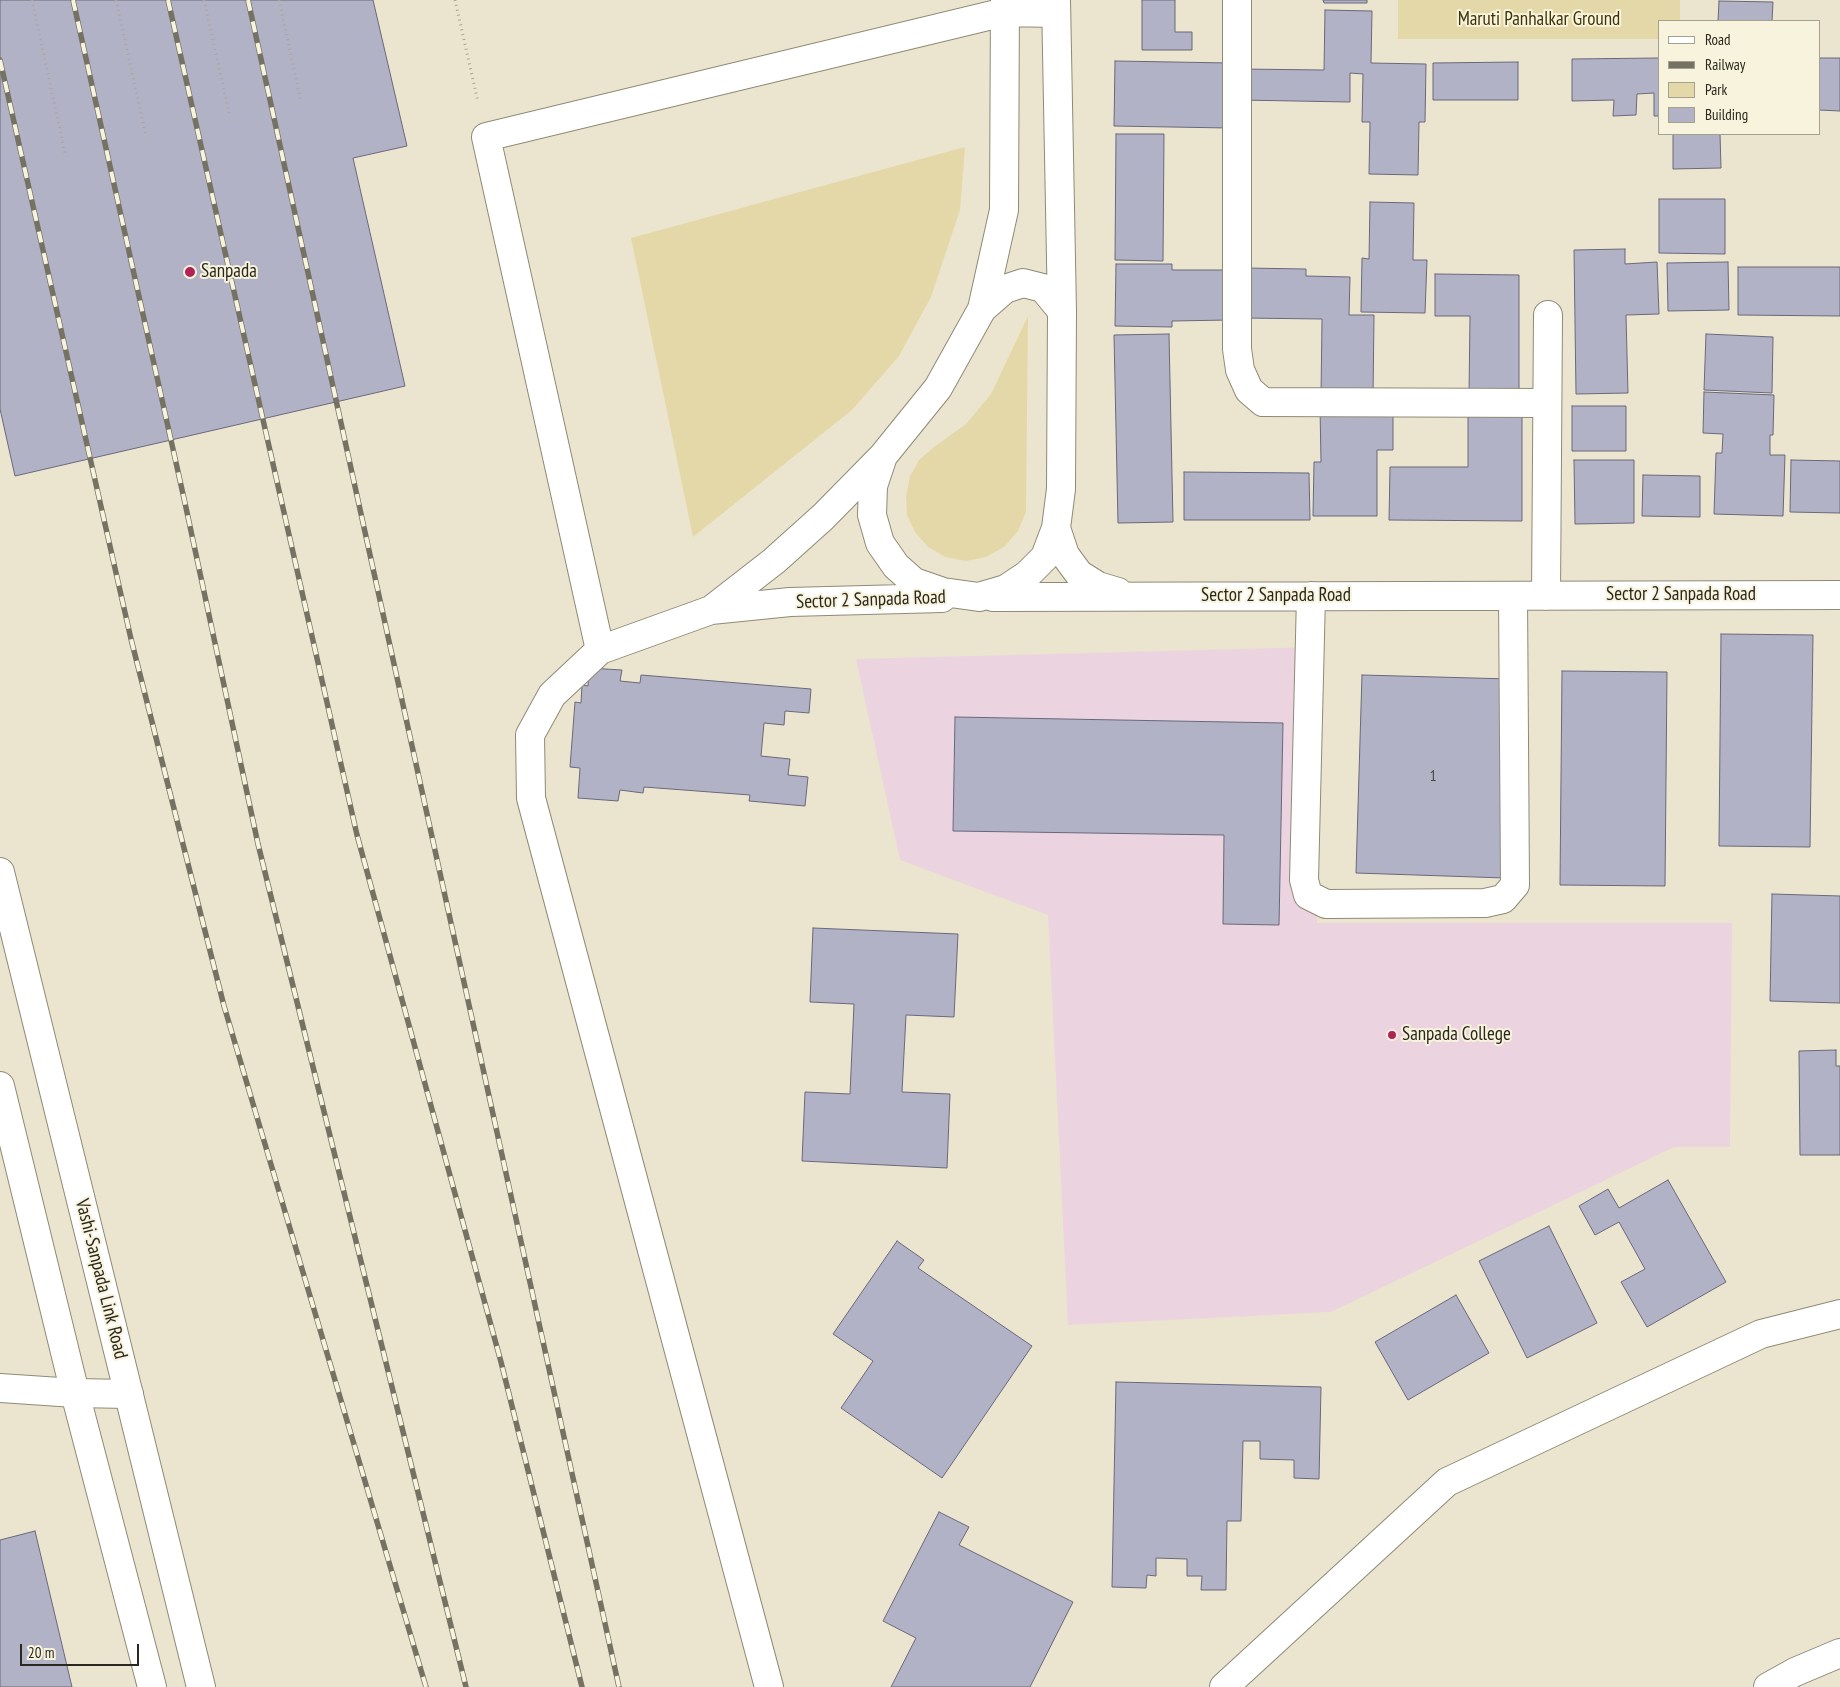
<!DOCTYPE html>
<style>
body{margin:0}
#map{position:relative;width:1840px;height:1687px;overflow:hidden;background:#ebe5cf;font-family:"PT Sans Narrow",sans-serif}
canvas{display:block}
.legend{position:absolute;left:1658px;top:20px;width:162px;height:115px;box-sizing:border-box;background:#f8f3dc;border:1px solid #a5a190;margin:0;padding:6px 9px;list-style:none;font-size:15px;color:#29271e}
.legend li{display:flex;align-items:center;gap:10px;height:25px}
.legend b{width:25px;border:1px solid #a5a190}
.scale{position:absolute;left:20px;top:1644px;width:119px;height:22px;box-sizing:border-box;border:2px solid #29271e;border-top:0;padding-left:6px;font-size:15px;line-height:18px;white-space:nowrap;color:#29271e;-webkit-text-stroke:4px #f8f3dc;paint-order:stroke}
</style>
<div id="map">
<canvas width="1840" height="1687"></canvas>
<ul class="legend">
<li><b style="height:6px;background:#fff"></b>Road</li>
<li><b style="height:6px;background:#757264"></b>Railway</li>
<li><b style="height:14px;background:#e5d8a8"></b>Park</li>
<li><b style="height:14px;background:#b2b2c7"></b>Building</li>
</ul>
<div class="scale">20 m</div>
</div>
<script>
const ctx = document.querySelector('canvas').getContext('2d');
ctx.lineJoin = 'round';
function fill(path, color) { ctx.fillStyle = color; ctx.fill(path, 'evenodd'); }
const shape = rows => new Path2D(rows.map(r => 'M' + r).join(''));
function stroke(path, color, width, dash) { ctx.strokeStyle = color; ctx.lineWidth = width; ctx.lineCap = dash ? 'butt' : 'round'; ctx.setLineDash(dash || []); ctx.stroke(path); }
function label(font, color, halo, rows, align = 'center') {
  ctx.font = font + ' "PT Sans Narrow",sans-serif'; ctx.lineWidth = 4; ctx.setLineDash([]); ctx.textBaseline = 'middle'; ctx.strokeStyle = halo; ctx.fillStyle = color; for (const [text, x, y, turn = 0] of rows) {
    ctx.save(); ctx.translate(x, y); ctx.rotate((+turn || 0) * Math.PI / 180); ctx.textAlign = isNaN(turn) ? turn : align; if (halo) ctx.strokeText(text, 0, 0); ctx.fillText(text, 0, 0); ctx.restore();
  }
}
const education = shape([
 [1316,647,1317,923,1732,923,1730,1147,1674,1147,1331,1312,1068,1325,1048,915,900,860,856,659]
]);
const green = shape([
 [1398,0,1680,0,1680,21,1659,21,1659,39,1398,39],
 [965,147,960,210,931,297,899,356,852,410,693,537,631,238],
 [1028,316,1026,512,1018,531,1004,547,986,557,966,561,945,557,928,547,915,532,907,515,906,496,910,476,919,460,934,447,966,424,991,394]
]);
const building = shape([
 [0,0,373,0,407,146,353,158,405,386,15,476,0,409,0,0],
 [1142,0,1175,0,1175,32,1192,32,1192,50,1142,50,1142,0],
 [1323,0,1367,0,1367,3,1324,3,1323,0],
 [1719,1,1773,2,1772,21,1718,21,1719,1],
 [1325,10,1372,11,1371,63,1426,64,1425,122,1419,122,1418,175,1369,174,1370,122,1362,122,1363,74,1350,73,1350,102,1240,100,1241,69,1324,70,1325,10],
 [1659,58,1659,116,1654,116,1654,93,1637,94,1636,115,1613,116,1614,100,1572,101,1572,59,1659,58],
 [1819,58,1840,58,1840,111,1819,110,1819,58],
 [1115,61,1229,63,1228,128,1114,126,1115,61],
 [1518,62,1518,100,1433,100,1433,63,1518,62],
 [1116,134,1164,134,1163,261,1115,260,1116,134],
 [1673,134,1720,134,1721,168,1673,169,1673,134],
 [1659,199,1725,199,1725,254,1659,253,1659,199],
 [1370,202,1414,203,1413,260,1427,260,1425,313,1361,312,1362,258,1369,259,1370,202],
 [1625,249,1625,264,1657,262,1659,314,1626,315,1628,393,1576,394,1574,250,1625,249],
 [1728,262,1729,310,1668,311,1667,263,1728,262],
 [1116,264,1172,264,1172,270,1229,270,1229,320,1172,321,1172,327,1115,326,1116,264],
 [1738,267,1840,267,1840,316,1738,315,1738,267],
 [1245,268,1306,269,1306,276,1350,277,1349,315,1374,315,1373,397,1321,396,1322,319,1244,318,1245,268],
 [1435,274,1519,275,1519,395,1469,394,1470,316,1435,316,1435,274],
 [1169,334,1173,522,1118,523,1114,335,1169,334],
 [1706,334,1773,337,1772,393,1704,390,1706,334],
 [1704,392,1774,395,1773,435,1770,435,1770,455,1785,455,1783,516,1714,514,1716,453,1722,453,1723,434,1703,433,1704,392],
 [1572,406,1626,406,1626,451,1572,451,1572,406],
 [1320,407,1393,407,1393,450,1377,450,1377,516,1313,516,1314,462,1321,462,1320,407],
 [1468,411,1522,411,1522,521,1389,520,1390,467,1468,467,1468,411],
 [1574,460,1634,460,1634,523,1575,524,1574,460],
 [1791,460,1840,461,1840,513,1790,512,1791,460],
 [1184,472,1309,473,1310,520,1184,520,1184,472],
 [1643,475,1700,476,1700,517,1642,516,1643,475],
 [1721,634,1813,635,1810,847,1719,846,1721,634],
 [589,668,622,670,620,681,640,683,641,675,811,689,809,713,785,711,784,725,764,723,761,756,790,759,788,775,808,777,805,806,749,801,750,795,644,787,643,793,620,790,618,801,578,798,580,768,570,767,575,702,581,703,582,685,588,686,589,668],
 [1562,671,1667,672,1665,886,1560,885,1562,671],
 [1362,675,1510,679,1505,878,1356,873,1362,675],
 [955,717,1283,723,1279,925,1223,924,1224,835,953,831,955,717],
 [1772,894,1840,896,1840,1003,1770,1001,1772,894],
 [813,928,958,934,954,1017,906,1015,902,1092,950,1094,947,1168,802,1161,805,1092,850,1094,854,1004,810,1002,813,928],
 [1836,1050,1836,1066,1840,1066,1840,1155,1800,1155,1799,1051,1836,1050],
 [1668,1180,1726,1282,1647,1327,1621,1282,1645,1269,1619,1222,1595,1235,1579,1206,1608,1189,1619,1208,1668,1180],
 [1549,1226,1597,1323,1527,1358,1479,1261,1549,1226],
 [897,1241,924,1260,918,1268,1032,1346,942,1478,841,1408,873,1361,833,1334,897,1241],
 [1456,1295,1489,1353,1408,1400,1375,1342,1456,1295],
 [1116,1382,1321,1387,1319,1479,1294,1478,1294,1460,1260,1459,1260,1441,1243,1441,1241,1521,1227,1521,1226,1590,1201,1590,1202,1576,1187,1576,1187,1559,1156,1558,1156,1576,1147,1575,1146,1588,1112,1587,1116,1382],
 [939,1512,969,1527,959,1545,1073,1602,1030,1687,891,1687,916,1638,883,1621,939,1512],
 [35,1531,72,1687,0,1687,0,1540,35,1531]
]);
const path = shape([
 [32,0,65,153],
 [116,0,146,136],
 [204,0,230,117],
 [279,0,301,102],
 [455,0,478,102]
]);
const minor = shape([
 [1005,0,1004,210,982,309,938,388,883,456,873,486,872,515,880,543,896,566,914,582,943,592,979,597,1006,589,1027,575,1045,557,1056,528,1061,489,1062,311,1056,0],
 [1237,0,1237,349,1240,370,1249,390,1263,402,1547,403],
 [982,309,1005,289,1023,283,1043,288,1062,311],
 [1056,528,1065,555,1079,574,1098,586,1118,592],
 [1311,596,1304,880,1308,895,1326,904,1485,903,1503,899,1515,885,1513,596],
 [1546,596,1548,315],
 [993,597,1840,595],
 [711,610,790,602,942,598],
 [600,650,486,137,1005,12,1056,13],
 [0,1388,75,1393,129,1394],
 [769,1687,531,798,530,735,552,695,600,650,711,610,774,561,823,517,883,456],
 [1224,1687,1447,1482,1761,1334,1840,1314],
 [1768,1687,1795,1672,1840,1653]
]);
const major = shape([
 [0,872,201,1687],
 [0,1086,75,1393,152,1687]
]);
const rail = shape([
 [73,0,185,503,258,844,466,1687],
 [168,0,357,835,501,1362,582,1687],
 [248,0,619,1687],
 [0,60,131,639,224,1006,426,1687]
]);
const markers = [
 [190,272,6,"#b12256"],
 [1392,1035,5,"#b12256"]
];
const numberNames = [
 ["1",1433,776]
];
const parkNames = [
 ["Maruti Panhalkar Ground",1539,20]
];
const poiNames = [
 ["Sanpada",201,272],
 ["Sanpada College",1402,1035]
];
const streetNames = [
 ["Sector 2 Sanpada Road",1681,595],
 ["Sector 2 Sanpada Road",1276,596],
 ["Sector 2 Sanpada Road",871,600,-2],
 ["Vashi-Sanpada Link Road",101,1279,76]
];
fill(education, '#ebd4df');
fill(green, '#e5d8a8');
fill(building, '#b2b2c7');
stroke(building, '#69687b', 1);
stroke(minor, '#8f8a76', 30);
stroke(major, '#8f8a76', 30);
stroke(path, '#aba694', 3, [1, 4]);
stroke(minor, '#fff', 28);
stroke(major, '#fff', 28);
stroke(rail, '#757264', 5.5);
stroke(rail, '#f8f3dc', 4, [11]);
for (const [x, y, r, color] of markers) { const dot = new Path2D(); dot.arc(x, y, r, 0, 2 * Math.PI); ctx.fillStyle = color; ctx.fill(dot); stroke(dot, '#f8f3dc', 2); }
label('16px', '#4b4a48', null, numberNames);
label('19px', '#3f3407', '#f8f3dc', parkNames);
label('19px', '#29271e', '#f8f3dc', poiNames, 'left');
label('19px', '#29271e', '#f8f3dc', streetNames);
</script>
